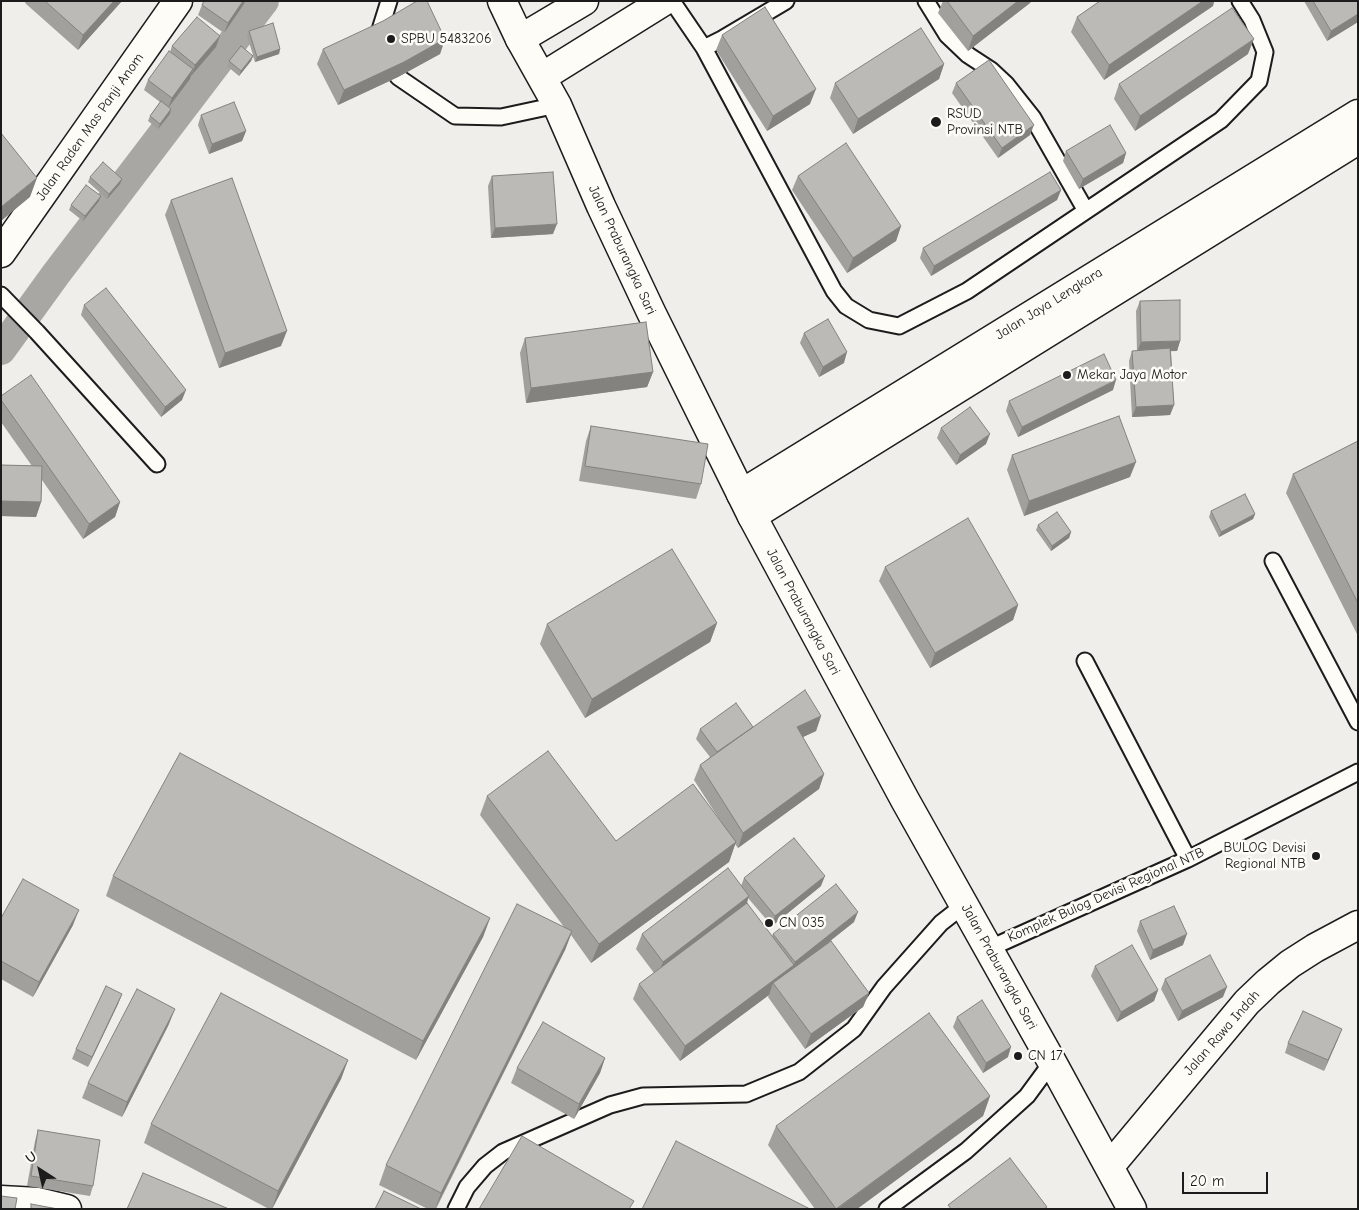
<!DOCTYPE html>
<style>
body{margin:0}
#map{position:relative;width:1359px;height:1210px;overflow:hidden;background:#f0eeea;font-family:"Comic Neue",sans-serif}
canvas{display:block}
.frame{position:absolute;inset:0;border:2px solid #1c1c1c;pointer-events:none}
.north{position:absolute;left:15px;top:1145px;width:50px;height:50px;-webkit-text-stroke:4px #fdfcf7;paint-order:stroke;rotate:325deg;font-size:14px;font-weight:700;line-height:20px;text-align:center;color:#1c1c1c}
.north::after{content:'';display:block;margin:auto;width:18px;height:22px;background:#1c1c1c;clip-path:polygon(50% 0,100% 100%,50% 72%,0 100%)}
.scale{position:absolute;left:1182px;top:1172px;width:86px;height:22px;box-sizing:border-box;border:2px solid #1c1c1c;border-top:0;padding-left:6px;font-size:15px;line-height:18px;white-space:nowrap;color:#1c1c1c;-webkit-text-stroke:4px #fdfcf7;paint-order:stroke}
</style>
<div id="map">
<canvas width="1359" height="1210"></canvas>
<div class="frame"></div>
<div class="north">U</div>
<div class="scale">20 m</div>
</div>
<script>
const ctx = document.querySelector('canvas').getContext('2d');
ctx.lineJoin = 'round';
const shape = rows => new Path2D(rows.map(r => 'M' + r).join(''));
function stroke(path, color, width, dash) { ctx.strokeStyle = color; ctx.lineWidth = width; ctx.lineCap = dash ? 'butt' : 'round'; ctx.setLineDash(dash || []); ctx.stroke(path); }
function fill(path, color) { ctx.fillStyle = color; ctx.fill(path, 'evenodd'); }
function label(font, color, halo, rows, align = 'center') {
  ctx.font = font + ' "Comic Neue",sans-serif'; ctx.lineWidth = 5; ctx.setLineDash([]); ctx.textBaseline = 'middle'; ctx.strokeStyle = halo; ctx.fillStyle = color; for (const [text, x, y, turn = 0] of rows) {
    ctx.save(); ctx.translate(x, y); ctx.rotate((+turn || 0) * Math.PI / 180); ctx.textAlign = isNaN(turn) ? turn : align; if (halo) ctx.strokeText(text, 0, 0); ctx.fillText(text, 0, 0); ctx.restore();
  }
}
const canal = shape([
 [1,350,56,274,264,1]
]);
const lane = shape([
 [672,1,704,48,722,39,786,1],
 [926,1,947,35,968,55,991,70,1006,84,1033,118,1086,211],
 [378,36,389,1],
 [704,48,834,291,846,306,869,320,899,326,967,291,1221,120,1259,81,1265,52,1252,20,1240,1],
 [398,77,455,116,501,117,557,105],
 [1,295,37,332,157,464],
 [1273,561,1358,722],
 [1085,661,1188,859],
 [988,949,1188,859,1358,772],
 [456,1209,467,1187,485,1166,503,1152,610,1105,643,1096,746,1094,799,1072,854,1029,884,987,941,923,964,905],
 [887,1209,966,1151,1027,1096,1052,1062]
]);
const street = shape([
 [520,39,584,1],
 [542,77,664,1],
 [741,494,1358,114],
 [752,516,1358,140],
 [1110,1166,1247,1002,1268,982,1290,964,1315,948,1358,925],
 [1,1200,38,1202,67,1209]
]);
const secondary = shape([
 [1,253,178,1]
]);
const primary = shape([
 [502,1,520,39,557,105,601,206,651,312,752,516,905,800,1052,1062,1132,1209]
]);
const wall = shape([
 [26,1,122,1,78,50,25,3],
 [204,1,245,1,244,4,224,33,198,15,202,5],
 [943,1,1031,1,1030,3,968,51,938,13],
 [1100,1,1214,1,1213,6,1104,80,1071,32,1077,17],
 [1304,1,1358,1,1358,22,1327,41],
 [249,31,280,49,279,54,255,62,253,56,251,61,239,76,227,66,229,61,253,55,247,36],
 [722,35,810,104,767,131,716,50],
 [445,39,440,54,398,77,338,105,317,64,323,49],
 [172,46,216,47,191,75,190,79,169,107,170,114,158,129,148,121,150,116,160,102,144,90,148,80,170,52],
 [1248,54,1135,131,1114,99,1119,84],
 [944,64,939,79,853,134,830,98,835,83],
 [956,83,1030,135,998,158,952,93],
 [201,115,246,131,242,141,209,154,198,125],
 [1066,151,1126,153,1123,163,1079,189,1063,161],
 [492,176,553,234,491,238,488,186],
 [798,176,901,226,896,241,847,273,792,190],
 [90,177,122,179,120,184,107,199,88,182],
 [1061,190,1057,200,931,276,920,258,923,248],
 [171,200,281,346,219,368,165,215],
 [99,201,83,221,69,210,71,205],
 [1140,301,1180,341,1177,351,1171,351,1174,405,1170,415,1132,417,1129,361,1132,351,1137,351,1136,311],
 [84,305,182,400,161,417,81,315],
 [804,333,844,363,819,377,800,343],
 [525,338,653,372,647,387,526,403,520,353],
 [1113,390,1018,437,1006,411,1009,401],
 [1,396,120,502,115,517,83,539,42,480,41,502,36,517,1,516,1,465,32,466,1,422],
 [591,426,701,484,696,499,579,481,586,441],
 [941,428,986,444,956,465,937,438],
 [1358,441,1358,636,1286,493,1293,474],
 [1012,455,1130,477,1024,516,1007,470],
 [1211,511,1255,514,1253,519,1219,537,1209,517],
 [1038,525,1071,532,1069,538,1051,551,1036,530],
 [885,567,1018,605,1013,620,930,668,879,581],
 [717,623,710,642,585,718,540,644,547,624],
 [821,716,816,731,803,737,824,774,819,789,738,848,735,844,729,862,591,963,571,935,565,950,436,1209,428,1209,379,1185,386,1165,564,927,480,815,487,796,616,841,721,822,694,780,700,765,710,757,696,739,700,729,753,727],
 [113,876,490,918,483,937,416,1060,106,896],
 [744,878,821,886,772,926,748,898,747,904,772,936,773,934,854,922,830,941,869,993,863,1007,805,1049,768,997,769,995,680,1061,633,999,639,984,654,973,636,949,642,934,741,886],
 [1,918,73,925,33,997,1,979],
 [1140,921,1183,945,1150,960,1137,931],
 [1095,966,1158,990,1154,1001,1117,1022,1091,976],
 [1165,979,1223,997,1178,1021,1161,989],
 [122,994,118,1004,88,1067,72,1059,76,1049],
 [957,1017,1008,1057,983,1073,953,1027],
 [169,1024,122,1117,82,1098,88,1083],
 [1338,1039,1324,1071,1285,1053,1288,1043],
 [605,1058,600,1073,574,1119,511,1083,517,1068],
 [348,1060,341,1079,272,1209,269,1209,144,1143,151,1124],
 [990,1096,983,1116,857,1209,815,1209,768,1145,776,1126],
 [38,1130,93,1186,90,1196,27,1186,35,1141]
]);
const shadedWall = shape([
 [114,1,122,1,78,50,83,35],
 [243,1,245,1,244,4,224,33,228,23],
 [1018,1,1031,1,1030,3,968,51,973,36],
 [1203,1,1214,1,1213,6,1104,80,1109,65],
 [1358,14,1358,22,1327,41,1331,31],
 [220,36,216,47,191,76,195,65],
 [445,39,440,54,398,77,338,105,344,90],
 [1254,39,1248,54,1135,131,1140,116],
 [280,49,279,54,255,62,257,57],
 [253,56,251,61,239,76,241,71],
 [944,64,939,79,853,134,858,119],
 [193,69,190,79,168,108,172,98],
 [816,89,810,104,767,131,773,116],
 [171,109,170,114,158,129,160,124],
 [1034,125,1030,135,998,158,1002,148],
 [246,131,242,141,209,154,212,144],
 [1126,153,1123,163,1079,189,1083,179],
 [37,178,30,197,1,221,1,207],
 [122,179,120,184,107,199,109,194],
 [1061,190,1057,200,931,276,934,266],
 [101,196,99,201,83,221,85,216],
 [557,224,553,234,491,238,495,228],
 [901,226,896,241,847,273,853,258],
 [287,331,281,346,219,368,225,353],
 [1180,341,1177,351,1137,352,1141,342],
 [847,352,844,363,819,377,823,367],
 [653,372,647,387,526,403,531,388],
 [1116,380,1113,390,1018,437,1022,427],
 [186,390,182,400,161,417,165,407],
 [1174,405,1170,415,1132,417,1136,407],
 [990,434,986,444,956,465,960,455],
 [1136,462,1130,477,1024,516,1029,501],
 [1,501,41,502,36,517,1,516],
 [120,502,115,517,83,539,89,524],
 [1255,514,1253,519,1219,537,1221,532],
 [1071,532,1069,538,1051,551,1052,546],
 [1018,605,1013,620,930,668,935,653],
 [717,623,710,642,585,718,592,699],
 [821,716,816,731,792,742,797,727],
 [824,774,819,789,738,848,743,833],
 [736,842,729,862,591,963,599,944],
 [825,876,821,886,772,926,775,916],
 [749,896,744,911,657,977,663,962],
 [79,910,73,925,33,997,39,982],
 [858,912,854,922,791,972,795,962],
 [490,918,483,937,416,1060,423,1041],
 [572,931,565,950,435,1209,441,1193],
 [1187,934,1183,945,1150,960,1153,950],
 [794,965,788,980,773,983,769,995,680,1061,685,1046],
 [1227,987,1223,997,1178,1021,1182,1011],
 [1158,990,1154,1001,1117,1022,1121,1012],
 [869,993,863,1007,805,1049,811,1034],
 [122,994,118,1004,88,1067,92,1057],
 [175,1009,169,1024,122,1117,127,1102],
 [1342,1029,1338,1039,1324,1071,1328,1060],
 [1011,1047,1008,1057,983,1073,986,1063],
 [605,1058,600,1073,574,1119,579,1104],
 [348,1060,341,1079,272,1209,278,1191],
 [990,1096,983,1116,857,1209,837,1209]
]);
const building = shape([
 [45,1,114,1,83,35,45,1],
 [204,1,243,1,228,23,202,5,204,1],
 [417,1,427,1,445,39,404,62,344,90,323,49,383,21,417,1],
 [947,1,1018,1,973,36,947,1],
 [1100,1,1203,1,1109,65,1077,17,1100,1],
 [1313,1,1358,1,1358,14,1331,31,1313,1],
 [765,7,816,89,773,116,722,35,765,7],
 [1232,8,1254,39,1140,116,1119,84,1232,8],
 [197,17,220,36,195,65,172,46,197,17],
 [273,23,280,49,257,57,249,31,273,23],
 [921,28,944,64,858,119,835,83,921,28],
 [241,46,253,56,241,71,229,61,241,46],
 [169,51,193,69,172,98,148,80,169,51],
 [989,60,1034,125,1002,148,956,83,989,60],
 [161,101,171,109,160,124,150,116,161,101],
 [234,102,246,131,212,144,201,115,234,102],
 [1110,125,1126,153,1083,179,1066,151,1110,125],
 [1,133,37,178,1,207,1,133],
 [846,143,901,226,853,258,798,176,846,143],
 [103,162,122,179,109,194,90,177,103,162],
 [553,172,557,224,495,228,492,176,553,172],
 [1050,172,1061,190,934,266,923,248,1050,172],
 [232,178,287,331,225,353,171,200,232,178],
 [86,185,101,196,85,216,71,205,86,185],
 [106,288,186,390,165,407,84,305,106,288],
 [1180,300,1180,341,1141,342,1140,301,1180,300],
 [828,319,847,352,823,367,804,333,828,319],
 [646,322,653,372,531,388,525,338,646,322],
 [1170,348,1174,405,1136,407,1132,351,1170,348],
 [1104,354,1116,380,1022,427,1009,401,1104,354],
 [31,375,120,502,89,524,1,400,1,396,31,375],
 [970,407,990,434,960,455,941,428,970,407],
 [1119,416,1136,462,1029,501,1012,455,1119,416],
 [591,426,708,444,701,484,585,466,591,426],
 [1358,441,1358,603,1293,474,1358,441],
 [1,465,42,466,41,502,1,501,1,465],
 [1245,494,1255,514,1221,532,1211,511,1245,494],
 [1057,512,1071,532,1052,546,1038,525,1057,512],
 [968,518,1018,605,935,653,885,567,968,518],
 [672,549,717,623,592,699,547,624,672,549],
 [805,690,821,716,797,727,824,774,743,833,700,765,805,690],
 [736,703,753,727,717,752,700,729,736,703],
 [548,751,616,841,693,784,736,842,599,944,487,796,548,751],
 [180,753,490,918,423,1041,113,876,180,753],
 [794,838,825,876,775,916,744,878,794,838],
 [728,868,749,896,663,962,642,934,728,868],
 [23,879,79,910,39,982,1,961,1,918,23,879],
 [836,884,858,912,795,962,773,934,836,884],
 [747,903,794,965,685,1046,639,984,747,903],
 [517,904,572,931,441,1193,386,1165,517,904],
 [1174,906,1187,934,1153,950,1140,921,1174,906],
 [831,941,869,993,811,1034,773,983,831,941],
 [1132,945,1158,990,1121,1012,1095,966,1132,945],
 [1210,955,1227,987,1182,1011,1165,979,1210,955],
 [106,986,122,994,92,1057,76,1049,106,986],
 [137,989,175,1009,127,1102,88,1083,137,989],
 [221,993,348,1060,278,1191,151,1124,221,993],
 [982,1000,1011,1047,986,1063,957,1017,982,1000],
 [1303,1011,1342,1029,1328,1060,1288,1043,1303,1011],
 [929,1013,990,1096,836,1209,776,1126,929,1013],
 [543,1022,605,1058,579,1104,517,1068,543,1022],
 [38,1130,100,1140,93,1186,31,1176,38,1130],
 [522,1136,634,1201,629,1209,479,1209,522,1136],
 [676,1141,810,1209,642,1209,676,1141],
 [1010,1158,1047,1207,1044,1209,951,1209,948,1205,1010,1158],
 [143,1173,229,1209,127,1209,143,1173],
 [384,1191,421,1209,375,1209,384,1191],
 [1,1196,17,1198,15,1209,1,1209,1,1196],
 [31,1204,58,1209,31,1209,31,1204]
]);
const markers = [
 [391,39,5,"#1c1c1c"],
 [936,122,6,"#1c1c1c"],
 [1067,375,5,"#1c1c1c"],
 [1316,856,5,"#1c1c1c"],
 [769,923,5,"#1c1c1c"],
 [1018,1056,5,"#1c1c1c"]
];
const poiNames = [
 ["SPBU 5483206",401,39],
 ["RSUD",947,114],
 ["Provinsi NTB",947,130],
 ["Mekar Jaya Motor",1077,375],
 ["BULOG Devisi",1306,848,"right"],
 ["Regional NTB",1306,864,"right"],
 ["CN 035",779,923],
 ["CN 17",1028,1056]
];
const streetNames = [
 ["Jalan Raden Mas Panji Anom",90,127,-55],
 ["Jalan Praburangka Sari",622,250,65],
 ["Jalan Jaya Lengkara",1049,304,-32],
 ["Jalan Praburangka Sari",803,612,62],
 ["Komplek Bulog Devisi Regional NTB",1106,895,-24],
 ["Jalan Praburangka Sari",999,967,61],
 ["Jalan Rawa Indah",1222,1033,-49]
];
stroke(canal, '#a8a7a3', 30);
stroke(lane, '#1c1c1c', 19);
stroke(street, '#1c1c1c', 31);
stroke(secondary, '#1c1c1c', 31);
stroke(primary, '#1c1c1c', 31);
stroke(lane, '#fdfcf7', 15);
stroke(street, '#fdfcf7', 28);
stroke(secondary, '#fdfcf7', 28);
stroke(primary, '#fdfcf7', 28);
fill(wall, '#a1a09d');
fill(shadedWall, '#83827f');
fill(building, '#bbbab6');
stroke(building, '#83827f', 1);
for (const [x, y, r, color] of markers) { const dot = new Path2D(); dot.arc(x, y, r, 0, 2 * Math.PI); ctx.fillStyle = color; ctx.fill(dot); stroke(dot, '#fdfcf7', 2); }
label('14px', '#1c1c1c', '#fdfcf7', poiNames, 'left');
label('14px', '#1c1c1c', '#fdfcf7', streetNames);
</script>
